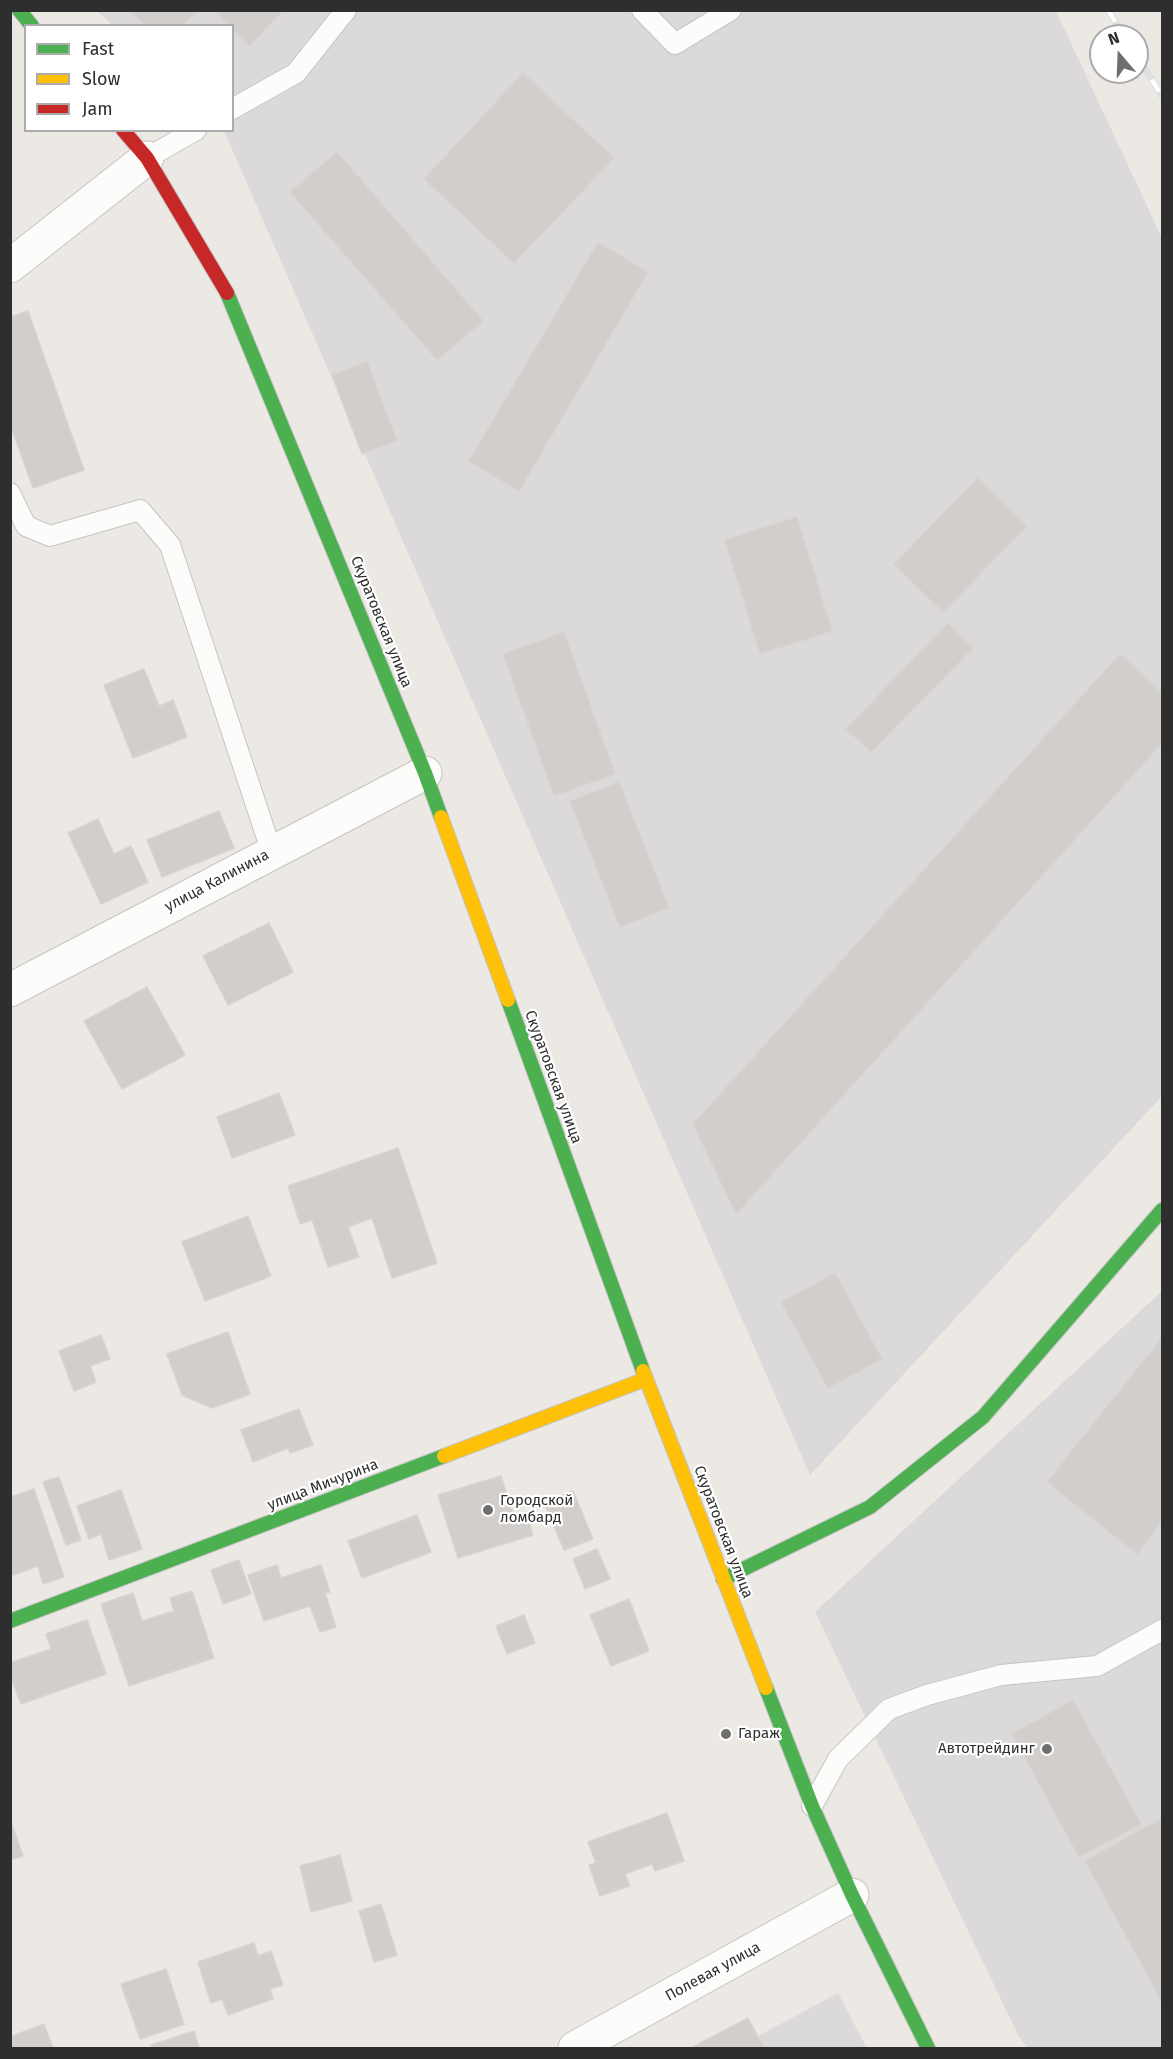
<!DOCTYPE html>
<meta charset="utf-8">
<style>
body{margin:0}
#map{position:relative;width:1173px;height:2059px;overflow:hidden;background:#ece8e4;font-family:"Fira Sans",sans-serif}
canvas{display:block}
.frame{position:absolute;inset:0;border:12px solid #2e2e2e;pointer-events:none}
.legend{position:absolute;left:24px;top:24px;width:210px;height:108px;box-sizing:border-box;background:#fff;border:2px solid #ababab;margin:0;padding:8px 10px;list-style:none;font-size:18px;color:#2e2e2e}
.legend li{display:flex;align-items:center;gap:12px;height:30px}
.legend b{width:30px;border:2px solid #ababab}
.north{position:absolute;left:1089px;top:24px;width:60px;height:60px;box-sizing:border-box;background:#fff;border:2px solid #ababab;border-radius:50%;rotate:341deg;font-size:16px;font-weight:700;line-height:24px;text-align:center;color:#2e2e2e}
.north::after{content:'';display:block;margin:auto;width:21px;height:27px;background:#706f6e;clip-path:polygon(50% 0,100% 100%,50% 72%,0 100%)}
</style>
<div id="map">
<canvas width="1173" height="2059"></canvas>
<div class="frame"></div>
<ul class="legend">
<li><b style="height:8px;background:#4caf50"></b>Fast</li>
<li><b style="height:8px;background:#ffc107"></b>Slow</li>
<li><b style="height:8px;background:#c62828"></b>Jam</li>
</ul>
<div class="north">N</div>
</div>
<script>
const ctx = document.querySelector('canvas').getContext('2d');
ctx.lineJoin = 'round';
function fill(path, color) { ctx.fillStyle = color; ctx.fill(path, 'evenodd'); }
const shape = rows => new Path2D(rows.map(r => 'M' + r).join(''));
function stroke(path, color, width, dash) { ctx.strokeStyle = color; ctx.lineWidth = width; ctx.lineCap = dash ? 'butt' : 'round'; ctx.setLineDash(dash || []); ctx.stroke(path); }
function label(font, color, halo, rows, align = 'center') {
  ctx.font = font + ' "Fira Sans",sans-serif'; ctx.lineWidth = 4.5; ctx.setLineDash([]); ctx.textBaseline = 'middle'; ctx.strokeStyle = halo; ctx.fillStyle = color; for (const [text, x, y, turn = 0] of rows) {
    ctx.save(); ctx.translate(x, y); ctx.rotate((+turn || 0) * Math.PI / 180); ctx.textAlign = isNaN(turn) ? turn : align; if (halo) ctx.strokeText(text, 0, 0); ctx.fillText(text, 0, 0); ctx.restore();
  }
}
const industrial = shape([
 [97,11,1056,11,1162,238,1162,1096,810,1475,225,133,222,131,232,130,232,26,112,25],
 [1162,1291,1162,2048,1028,2048,1018,2035,815,1612],
 [838,1993,867,2048,736,2048]
]);
const building = shape([
 [130,10,197,10,182,26,145,26,130,10],
 [214,10,284,10,249,46,232,29,232,26,229,26,214,10],
 [523,73,614,158,514,263,424,179,523,73],
 [337,152,483,321,437,360,290,192,337,152],
 [598,242,648,272,519,491,469,461,598,242],
 [28,311,84,470,33,488,10,424,10,317,28,311],
 [367,361,397,441,362,454,332,375,367,361],
 [978,478,1027,526,943,612,894,564,978,478],
 [797,517,832,631,760,654,725,540,797,517],
 [948,623,973,648,871,752,846,729,948,623],
 [564,632,615,774,554,796,503,654,564,632],
 [1120,654,1162,693,1162,743,736,1214,693,1124,1120,654],
 [144,669,159,706,173,700,187,737,133,758,104,685,144,669],
 [619,782,669,908,620,927,570,801,619,782],
 [219,811,234,848,162,877,147,840,219,811],
 [98,819,114,854,131,846,148,882,101,904,68,833,98,819],
 [269,923,293,972,228,1005,203,956,269,923],
 [147,987,185,1055,122,1089,84,1021,147,987],
 [279,1093,295,1135,232,1158,217,1117,279,1093],
 [398,1148,437,1263,392,1278,372,1218,348,1227,359,1257,328,1267,312,1220,300,1224,288,1186,398,1148],
 [248,1216,271,1276,205,1301,182,1242,248,1216],
 [835,1273,882,1359,828,1388,781,1302,835,1273],
 [228,1332,250,1394,212,1408,182,1395,167,1354,228,1332],
 [101,1335,110,1359,90,1366,96,1382,74,1391,59,1351,101,1335],
 [1162,1338,1162,1521,1137,1554,1047,1482,1162,1338],
 [299,1409,313,1445,290,1453,288,1448,253,1462,241,1430,299,1409],
 [501,1476,514,1516,526,1512,533,1535,458,1558,438,1495,501,1476],
 [59,1477,81,1540,66,1545,43,1482,59,1477],
 [34,1489,64,1577,43,1584,38,1566,10,1576,10,1497,34,1489],
 [121,1490,142,1549,109,1560,101,1534,89,1539,77,1506,121,1490],
 [573,1491,593,1539,564,1550,544,1503,573,1491],
 [417,1515,431,1552,362,1578,348,1541,417,1515],
 [597,1549,610,1579,585,1589,573,1559,597,1549],
 [239,1560,251,1594,223,1604,211,1570,239,1560],
 [277,1565,281,1578,321,1565,330,1592,325,1593,336,1627,320,1632,310,1606,264,1621,248,1575,277,1565],
 [192,1591,214,1658,129,1686,101,1604,133,1593,142,1621,174,1611,170,1598,192,1591],
 [629,1599,649,1651,611,1666,590,1615,629,1599],
 [524,1615,535,1643,507,1654,496,1626,524,1615],
 [87,1620,106,1674,21,1704,10,1675,10,1663,51,1649,46,1634,87,1620],
 [1073,1700,1141,1824,1079,1857,1012,1734,1073,1700],
 [667,1813,684,1861,655,1871,652,1864,625,1874,630,1886,600,1896,589,1865,596,1863,588,1842,667,1813],
 [1162,1818,1162,2002,1085,1861,1162,1818],
 [10,1819,23,1856,10,1860,10,1819],
 [340,1855,352,1901,311,1912,300,1866,340,1855],
 [381,1904,397,1955,374,1962,359,1911,381,1904],
 [254,1943,258,1956,271,1951,283,1985,270,1989,273,1999,228,2015,222,1999,211,2003,198,1962,254,1943],
 [166,1969,184,2024,140,2039,121,1984,166,1969],
 [748,2018,764,2048,691,2048,748,2018],
 [44,2024,53,2048,10,2048,10,2037,44,2024],
 [194,2031,199,2048,152,2048,151,2045,194,2031]
]);
const lane = shape([
 [642,10,675,44,731,10],
 [232,109,296,73,346,10],
 [147,158,196,130],
 [10,493,26,526,50,536,140,510,170,545,272,853],
 [812,1806,838,1759,889,1709,927,1695,1001,1675,1097,1666,1162,1630]
]);
const street = shape([
 [10,266,147,158],
 [10,990,425,773],
 [575,2048,852,1895]
]);
const fast = shape([
 [19,10,32,26],
 [227,293,425,773,441,817],
 [508,1000,643,1371],
 [723,1579,870,1507,983,1417,1162,1210],
 [10,1621,444,1456],
 [766,1688,812,1806,852,1895,928,2048]
]);
const slow = shape([
 [441,817,508,1000],
 [643,1371,766,1688],
 [444,1456,646,1379]
]);
const jam = shape([
 [123,130,147,158,227,293]
]);
const rail = shape([
 [1108,10,1124,36],
 [1137,56,1162,96]
]);
const markers = [
 [488,1510,6,"#706f6e"],
 [726,1734,6,"#706f6e"],
 [1047,1749,6,"#706f6e"]
];
const streetNames = [
 ["Скуратовская улица",381,622,68],
 ["улица Калинина",217,881,-28],
 ["Скуратовская улица",553,1077,70],
 ["улица Мичурина",323,1485,-21],
 ["Скуратовская улица",723,1532,69],
 ["Полевая улица",713,1972,-29]
];
const poiNames = [
 ["Городской",500,1501],
 ["ломбард",500,1518],
 ["Гараж",738,1734],
 ["Автотрейдинг",1035,1749,"right"]
];
fill(industrial, '#dcd9db');
fill(building, '#d1cecb');
stroke(building, '#d7d4d0', 1.5);
stroke(lane, '#c5c4c5', 22);
stroke(street, '#c5c4c5', 35);
stroke(fast, '#c5c4c5', 16);
stroke(slow, '#c5c4c5', 16);
stroke(jam, '#c5c4c5', 16);
stroke(lane, '#fcfcfb', 20);
stroke(street, '#fcfcfb', 33);
stroke(fast, '#4caf50', 14);
stroke(slow, '#ffc107', 14);
stroke(jam, '#c62828', 14);
stroke(rail, '#dfdfe1', 7);
stroke(rail, '#fff', 4.5, [14]);
for (const [x, y, r, color] of markers) { const dot = new Path2D(); dot.arc(x, y, r, 0, 2 * Math.PI); ctx.fillStyle = color; ctx.fill(dot); stroke(dot, '#fff', 2); }
label('15px', '#2e2e2e', '#fff', streetNames);
label('15px', '#2e2e2e', '#fff', poiNames, 'left');
</script>
